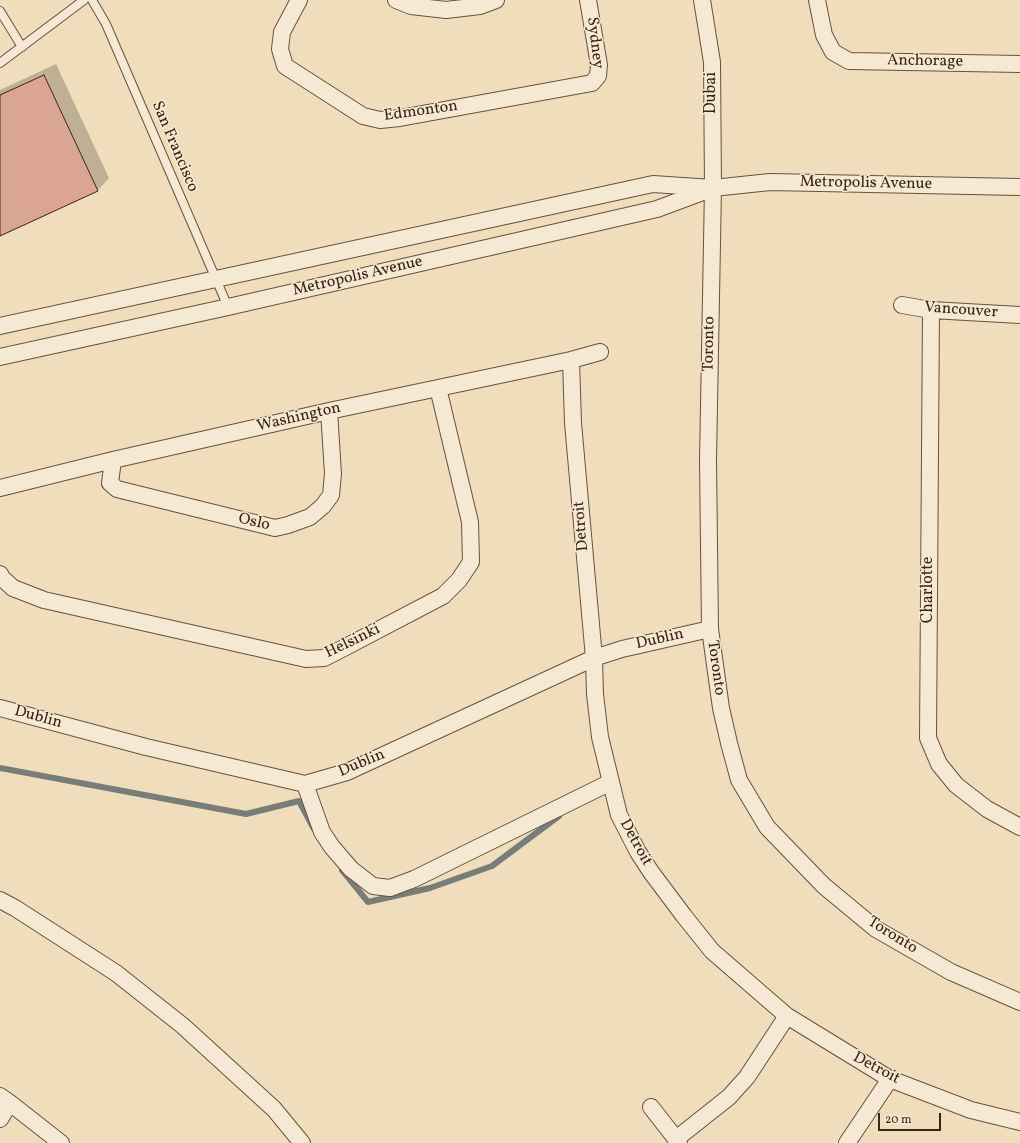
<!DOCTYPE html>
<style>
body{margin:0}
#map{position:relative;width:1020px;height:1143px;overflow:hidden;background:#efddbb;font-family:Vollkorn,serif}
canvas{display:block}
.scale{position:absolute;left:878px;top:1113px;width:63px;height:18px;box-sizing:border-box;border:2px solid #3a2414;border-top:0;padding-left:5px;font-size:12px;line-height:14px;white-space:nowrap;color:#3a2414;-webkit-text-stroke:3px #f5e9d3;paint-order:stroke}
</style>
<div id="map">
<canvas width="1020" height="1143"></canvas>
<div class="scale">20 m</div>
</div>
<script>
const ctx = document.querySelector('canvas').getContext('2d');
ctx.lineJoin = 'round';
function fill(path, color) { ctx.fillStyle = color; ctx.fill(path, 'evenodd'); }
const shape = rows => new Path2D(rows.map(r => 'M' + r).join(''));
function stroke(path, color, width, dash) { ctx.strokeStyle = color; ctx.lineWidth = width; ctx.lineCap = dash ? 'butt' : 'round'; ctx.setLineDash(dash || []); ctx.stroke(path); }
function label(font, color, halo, rows, align = 'center') {
  ctx.font = font + ' Vollkorn,serif'; ctx.lineWidth = 3; ctx.setLineDash([]); ctx.textBaseline = 'middle'; ctx.strokeStyle = halo; ctx.fillStyle = color; for (const [text, x, y, turn = 0] of rows) {
    ctx.save(); ctx.translate(x, y); ctx.rotate((+turn || 0) * Math.PI / 180); ctx.textAlign = isNaN(turn) ? turn : align; if (halo) ctx.strokeText(text, 0, 0); ctx.fillText(text, 0, 0); ctx.restore();
  }
}
const shadow = shape([
 [56,64,109,178,98,190,0,234,0,90]
]);
const stream = shape([
 [0,768,246,814,299,801,314,829],
 [342,870,368,902,430,888,492,866,559,816]
]);
const building = shape([
 [44,75,98,191,0,236,0,95,44,75]
]);
const lane = shape([
 [92,0,106,24,228,307],
 [0,11,22,47],
 [0,63,84,0]
]);
const street = shape([
 [299,0,282,32,280,49,285,66,363,116,380,120,400,118,592,83,598,76,599,65,588,0],
 [396,0,411,6,446,10,480,6,496,0],
 [702,0,712,62,713,188,708,460,710,629,721,708,729,743,739,780,767,827,824,886,876,929,951,972,1020,1002],
 [817,0,824,35,833,52,849,61,1020,64],
 [902,305,931,310,1020,315],
 [931,310,928,738,939,764,956,785,987,809,1020,827],
 [0,326,653,184,713,188,770,182,1020,187],
 [0,357,228,307,657,209,708,190],
 [571,360,573,423,594,658,595,694,600,737,619,815,638,852,651,872,684,916,712,951,787,1016,890,1079,971,1110,1020,1122],
 [113,460,110,483,117,489,275,528,288,525,310,517,323,506,331,495,333,474,329,411],
 [0,488,113,460,329,411,571,360,600,352],
 [0,574,2,578,13,588,44,600,306,659,324,658,336,652,443,596,459,580,471,562,470,522,438,388],
 [0,708,146,747,305,784,347,772,594,658,622,649,710,629],
 [305,784,322,832,332,847,351,869,373,886,390,888,414,879,611,782],
 [0,900,15,908,116,973,183,1026,274,1109,302,1143],
 [0,1096,10,1103,61,1143],
 [651,1107,679,1143],
 [0,1119,10,1103],
 [676,1139,729,1097,747,1077,787,1016],
 [847,1143,890,1079]
]);
const streetNames = [
 ["Sydney",594,43,83],
 ["Anchorage",925,62,1],
 ["Dubai",712,93,-90],
 ["Edmonton",421,112,-8],
 ["San Francisco",174,147,67],
 ["Metropolis Avenue",866,184,1],
 ["Metropolis Avenue",358,277,-13],
 ["Vancouver",961,311,4],
 ["Toronto",710,344,-89],
 ["Washington",299,418,-13],
 ["Oslo",254,523,13],
 ["Detroit",582,526,-95],
 ["Charlotte",929,590,-90],
 ["Dublin",660,640,-13],
 ["Helsinki",353,642,-26],
 ["Toronto",715,668,82],
 ["Dublin",38,718,15],
 ["Dublin",362,764,-23],
 ["Detroit",635,843,61],
 ["Toronto",892,936,32],
 ["Detroit",876,1069,28]
];
fill(shadow, '#0003');
stroke(stream, '#777d78', 6);
fill(building, '#dba691');
stroke(building, '#3a2414', 1);
stroke(lane, '#67523e', 10);
stroke(street, '#67523e', 18);
stroke(lane, '#f5e9d3', 8);
stroke(street, '#f5e9d3', 16);
label('16px', '#3a2414', '#f5e9d3', streetNames);
</script>
